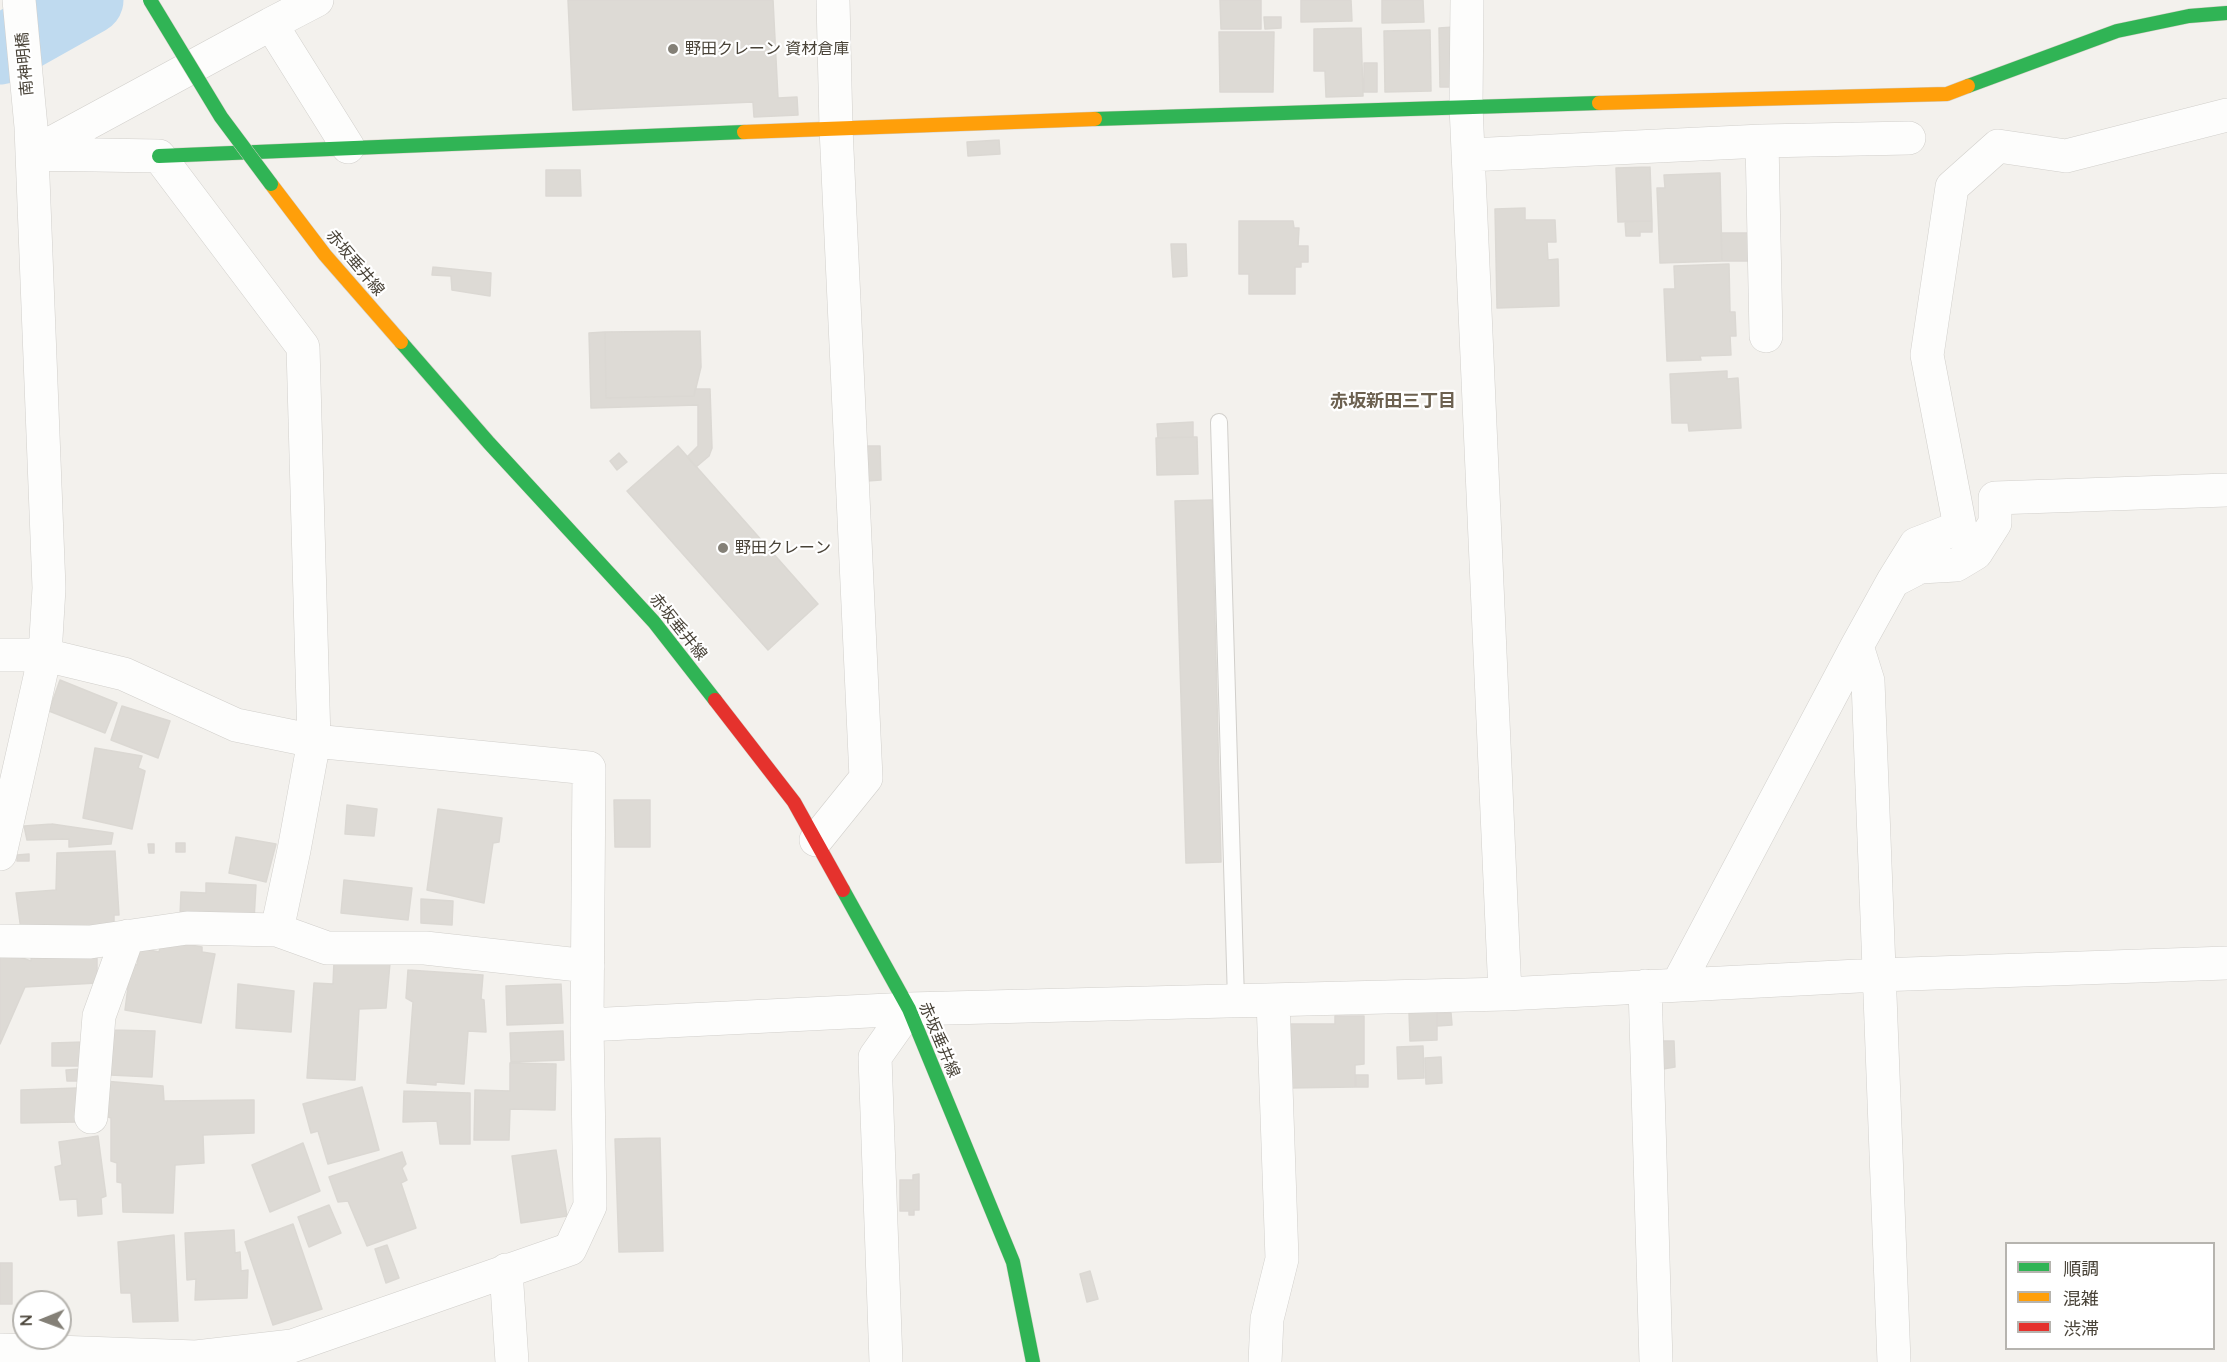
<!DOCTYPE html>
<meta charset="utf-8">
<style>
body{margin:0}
#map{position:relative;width:2227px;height:1362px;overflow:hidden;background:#f3f1ed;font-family:Quicksand,"Noto Sans JP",sans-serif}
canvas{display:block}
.legend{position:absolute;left:2005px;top:1242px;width:210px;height:108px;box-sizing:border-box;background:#fff;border:2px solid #b6b4af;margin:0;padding:8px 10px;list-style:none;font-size:18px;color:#494338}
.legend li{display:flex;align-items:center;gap:12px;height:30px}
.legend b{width:30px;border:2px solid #b6b4af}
.north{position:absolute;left:12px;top:1290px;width:60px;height:60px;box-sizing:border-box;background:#fff;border:2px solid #b6b4af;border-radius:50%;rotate:269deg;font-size:16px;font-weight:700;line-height:24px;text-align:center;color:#494338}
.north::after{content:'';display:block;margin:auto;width:21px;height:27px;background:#848077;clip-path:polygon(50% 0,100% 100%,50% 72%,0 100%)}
</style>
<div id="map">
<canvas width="2227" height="1362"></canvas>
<ul class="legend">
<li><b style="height:8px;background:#30b455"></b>順調</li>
<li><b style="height:8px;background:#ff9f0a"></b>混雑</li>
<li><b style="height:8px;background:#e5322d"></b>渋滞</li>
</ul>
<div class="north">N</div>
</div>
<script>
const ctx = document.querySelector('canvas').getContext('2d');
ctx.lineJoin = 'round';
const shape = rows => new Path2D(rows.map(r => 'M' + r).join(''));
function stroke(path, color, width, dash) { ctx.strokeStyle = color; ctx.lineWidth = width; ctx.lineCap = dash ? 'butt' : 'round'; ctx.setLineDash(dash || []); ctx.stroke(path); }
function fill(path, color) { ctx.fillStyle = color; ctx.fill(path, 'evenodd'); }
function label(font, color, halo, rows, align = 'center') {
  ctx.font = font + ' Quicksand,"Noto Sans JP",sans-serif'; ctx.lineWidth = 4.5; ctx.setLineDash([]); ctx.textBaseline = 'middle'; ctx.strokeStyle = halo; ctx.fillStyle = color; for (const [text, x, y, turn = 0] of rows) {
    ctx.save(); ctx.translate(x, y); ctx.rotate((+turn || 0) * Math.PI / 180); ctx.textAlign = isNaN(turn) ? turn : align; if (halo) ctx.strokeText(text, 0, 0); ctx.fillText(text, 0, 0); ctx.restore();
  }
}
const river = shape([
 [0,50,89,0]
]);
const building = shape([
 [568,0,773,0,778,98,797,97,798,115,754,117,753,102,573,110,568,0],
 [1220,0,1261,0,1261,29,1221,29,1220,0],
 [1301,0,1351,0,1352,21,1301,22,1301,0],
 [1382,0,1423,0,1424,22,1382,23,1382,0],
 [1264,17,1281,17,1281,28,1265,29,1264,17],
 [1454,27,1456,87,1440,87,1439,28,1454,27],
 [1361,28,1363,96,1326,97,1325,71,1314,71,1314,29,1361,28],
 [1430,30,1431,91,1385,92,1384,31,1430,30],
 [1219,32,1274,32,1273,92,1220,92,1219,32],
 [1364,63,1377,63,1377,92,1364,92,1364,63],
 [999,140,1000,154,968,156,967,142,999,140],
 [1650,167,1652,221,1618,222,1616,168,1650,167],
 [546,170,580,170,581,196,546,196,546,170],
 [1720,173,1722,261,1660,263,1657,188,1665,188,1664,175,1720,173],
 [1525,208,1525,220,1555,220,1556,242,1547,242,1548,260,1558,259,1559,306,1497,308,1495,209,1525,208],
 [1239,221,1293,221,1294,228,1299,228,1298,246,1308,246,1308,262,1301,262,1301,267,1295,267,1295,294,1249,294,1249,274,1239,274,1239,221],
 [1625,221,1652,221,1652,232,1640,232,1640,236,1626,236,1625,221],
 [1721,233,1749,233,1750,261,1722,261,1721,233],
 [1171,244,1186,244,1187,276,1173,277,1171,244],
 [1729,264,1730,312,1735,312,1736,336,1730,336,1731,355,1700,356,1701,360,1667,361,1664,289,1675,289,1674,266,1729,264],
 [433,267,491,273,490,296,452,290,451,276,432,275,433,267],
 [700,331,701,367,694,396,606,398,605,332,700,331],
 [605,332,606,398,694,396,695,389,710,389,712,448,709,456,696,467,687,457,698,446,698,405,591,408,589,333,605,332],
 [1727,371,1727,379,1738,378,1741,428,1689,431,1688,423,1672,423,1670,374,1727,371],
 [1193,422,1193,437,1158,438,1157,424,1193,422],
 [1193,437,1197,437,1198,474,1157,475,1156,438,1193,437],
 [678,446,818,604,768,650,627,491,678,446],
 [867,446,880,446,881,480,867,481,867,446],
 [619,453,627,462,617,470,610,461,619,453],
 [1212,500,1221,862,1186,863,1175,501,1212,500],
 [60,680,117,703,105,733,49,711,60,680],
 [122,706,170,721,158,758,111,740,122,706],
 [95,748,142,756,138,768,145,771,132,829,83,818,95,748],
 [614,800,650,800,650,847,615,847,614,800],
 [347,805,377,809,374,836,345,834,347,805],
 [438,809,502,818,499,842,493,843,484,903,427,890,438,809],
 [52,824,113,833,111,844,69,847,69,839,27,840,24,826,52,824],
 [236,837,276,844,266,882,229,873,236,837],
 [176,843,185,843,185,852,176,852,176,843],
 [148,844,154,844,154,853,149,853,148,844],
 [115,851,119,915,114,915,114,927,21,930,16,893,56,890,57,853,115,851],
 [29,854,29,861,17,861,17,855,29,854],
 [344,880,412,888,408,920,341,913,344,880],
 [206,883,256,885,254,920,180,916,181,892,206,893,206,883],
 [421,899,453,901,452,925,421,923,421,899],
 [162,940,202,947,202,952,215,954,201,1023,125,1010,131,964,137,965,140,948,159,952,162,940],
 [97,947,97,983,25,987,0,1044,0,950,31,961,32,950,97,947],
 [334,962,390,963,386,1008,359,1009,355,1080,307,1078,314,983,333,984,334,962],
 [408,970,483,975,481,999,484,1000,486,1032,468,1031,464,1084,436,1082,436,1085,407,1083,413,1002,406,998,408,970],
 [238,984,294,991,291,1032,236,1028,238,984],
 [561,984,563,1023,507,1025,506,986,561,984],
 [1409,1012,1437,1012,1437,1040,1410,1041,1409,1012],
 [1437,1013,1451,1013,1452,1025,1437,1026,1437,1013],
 [1335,1016,1364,1016,1364,1064,1355,1065,1355,1087,1288,1088,1288,1024,1335,1024,1335,1016],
 [112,1030,155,1031,152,1077,110,1075,112,1030],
 [563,1031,564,1060,511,1062,510,1033,563,1031],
 [1661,1041,1674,1041,1675,1067,1663,1069,1661,1041],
 [84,1042,84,1066,52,1066,52,1043,84,1042],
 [1423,1046,1424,1078,1398,1079,1397,1047,1423,1046],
 [1441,1057,1442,1083,1426,1084,1425,1058,1441,1057],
 [510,1063,556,1064,555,1110,510,1109,509,1140,474,1140,475,1090,510,1091,510,1063],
 [80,1069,81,1081,67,1081,66,1070,80,1069],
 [1356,1075,1368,1075,1368,1087,1356,1087,1356,1075],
 [104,1081,163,1086,164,1101,254,1100,254,1133,203,1135,204,1163,175,1165,173,1213,123,1212,122,1183,117,1182,117,1163,111,1161,111,1118,105,1116,104,1081],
 [362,1087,379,1150,328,1164,318,1131,311,1133,303,1104,362,1087],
 [77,1088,77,1122,21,1123,21,1090,77,1088],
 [404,1091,470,1093,470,1144,440,1144,437,1121,403,1122,404,1091],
 [98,1136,106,1196,101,1198,102,1214,78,1216,77,1199,60,1200,55,1167,62,1165,59,1142,98,1136],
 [660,1138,663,1251,619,1252,615,1139,660,1138],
 [303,1143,320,1191,270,1212,252,1165,303,1143],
 [556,1150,567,1216,521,1223,512,1156,556,1150],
 [402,1152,406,1164,402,1168,407,1180,401,1183,416,1228,367,1246,348,1201,338,1202,329,1177,402,1152],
 [919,1174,919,1210,914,1210,914,1215,909,1215,909,1211,900,1211,900,1180,913,1180,913,1175,919,1174],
 [329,1205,341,1233,309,1247,298,1217,329,1205],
 [293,1224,322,1309,273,1325,245,1242,293,1224],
 [234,1230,235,1253,240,1252,241,1271,248,1270,247,1298,195,1300,196,1279,187,1280,185,1233,234,1230],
 [174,1235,178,1321,133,1322,131,1293,121,1293,118,1242,174,1235],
 [387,1245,399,1278,386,1283,375,1249,387,1245],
 [0,1263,12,1263,12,1304,0,1304,0,1263],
 [1090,1271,1098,1299,1087,1302,1080,1274,1090,1271]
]);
const lane = shape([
 [1219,422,1236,1000]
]);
const street = shape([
 [1467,0,1466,106,1505,994],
 [271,24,317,0],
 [1762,141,1766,336],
 [33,153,271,24,348,147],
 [32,154,159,156,303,347,314,741,294,850,277,930,327,948,425,948,588,966],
 [1469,155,1762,141,1909,138],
 [1893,581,1916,544,1960,527,1927,355,1952,187,1998,146,2066,156,2227,115],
 [0,655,45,655,124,674,236,725,314,741,589,768,587,1025,590,1206,570,1249,292,1346,196,1357,0,1350],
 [816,840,866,778,836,128,833,0],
 [0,854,45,655,49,588,31,127,19,0],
 [0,941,90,942,187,928,277,930],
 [1678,984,1857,646],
 [1645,986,1656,1362],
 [587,1025,909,1009,1505,994,1878,975,2227,963],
 [91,1117,99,1016,128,936],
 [506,1270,512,1362],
 [886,1362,875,1057,909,1009],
 [1265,1362,1267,1319,1282,1259,1273,1000],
 [1894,1362,1868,681,1857,646,1893,581,1920,567,1956,565,1976,553,1995,523,1995,498,2227,490]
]);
const fast = shape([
 [1968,86,2117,31,2189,16,2227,13],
 [1095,119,1599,103],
 [159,156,744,132],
 [401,342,489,443,654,622,715,700],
 [843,890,909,1009,1013,1262,1033,1362]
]);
const slow = shape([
 [1599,103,1947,94,1968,86],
 [744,132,1095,119],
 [271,184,325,255,401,342]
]);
const jam = shape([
 [715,700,794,802,843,890]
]);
const fastBridge = shape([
 [150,0,221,117,271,184]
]);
const markers = [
 [673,49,6,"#848077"],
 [723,548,6,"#848077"]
];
const poiNames = [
 ["野田クレーン 資材倉庫",685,49],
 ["野田クレーン",735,548]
];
const streetNames = [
 ["南神明橋",25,64,-95],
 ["赤坂垂井線",355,263,50],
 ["赤坂垂井線",678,627,51],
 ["赤坂垂井線",939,1040,67]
];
const neighbourhoodNames = [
 ["赤坂新田三丁目",1393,402]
];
stroke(river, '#bfdaef', 69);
fill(building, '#dddad5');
stroke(building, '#dbd8d3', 1.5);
stroke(lane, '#d1cfcb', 18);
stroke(street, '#d1cfcb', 34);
stroke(fast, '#d2cec4', 15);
stroke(slow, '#d2cec4', 15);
stroke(jam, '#d2cec4', 15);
stroke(lane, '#fdfdfc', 16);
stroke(street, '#fdfdfc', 33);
stroke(fast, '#30b455', 14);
stroke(slow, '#ff9f0a', 14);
stroke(jam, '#e5322d', 14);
stroke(fastBridge, '#d2cec4', 15, []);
stroke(fastBridge, '#30b455', 14);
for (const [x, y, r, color] of markers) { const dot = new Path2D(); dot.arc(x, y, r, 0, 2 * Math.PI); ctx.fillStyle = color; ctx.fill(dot); stroke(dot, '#fff', 2); }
label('16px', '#494338', '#fff', poiNames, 'left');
label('16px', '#494338', '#fff', streetNames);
label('bold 18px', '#6c6150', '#fff', neighbourhoodNames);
</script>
